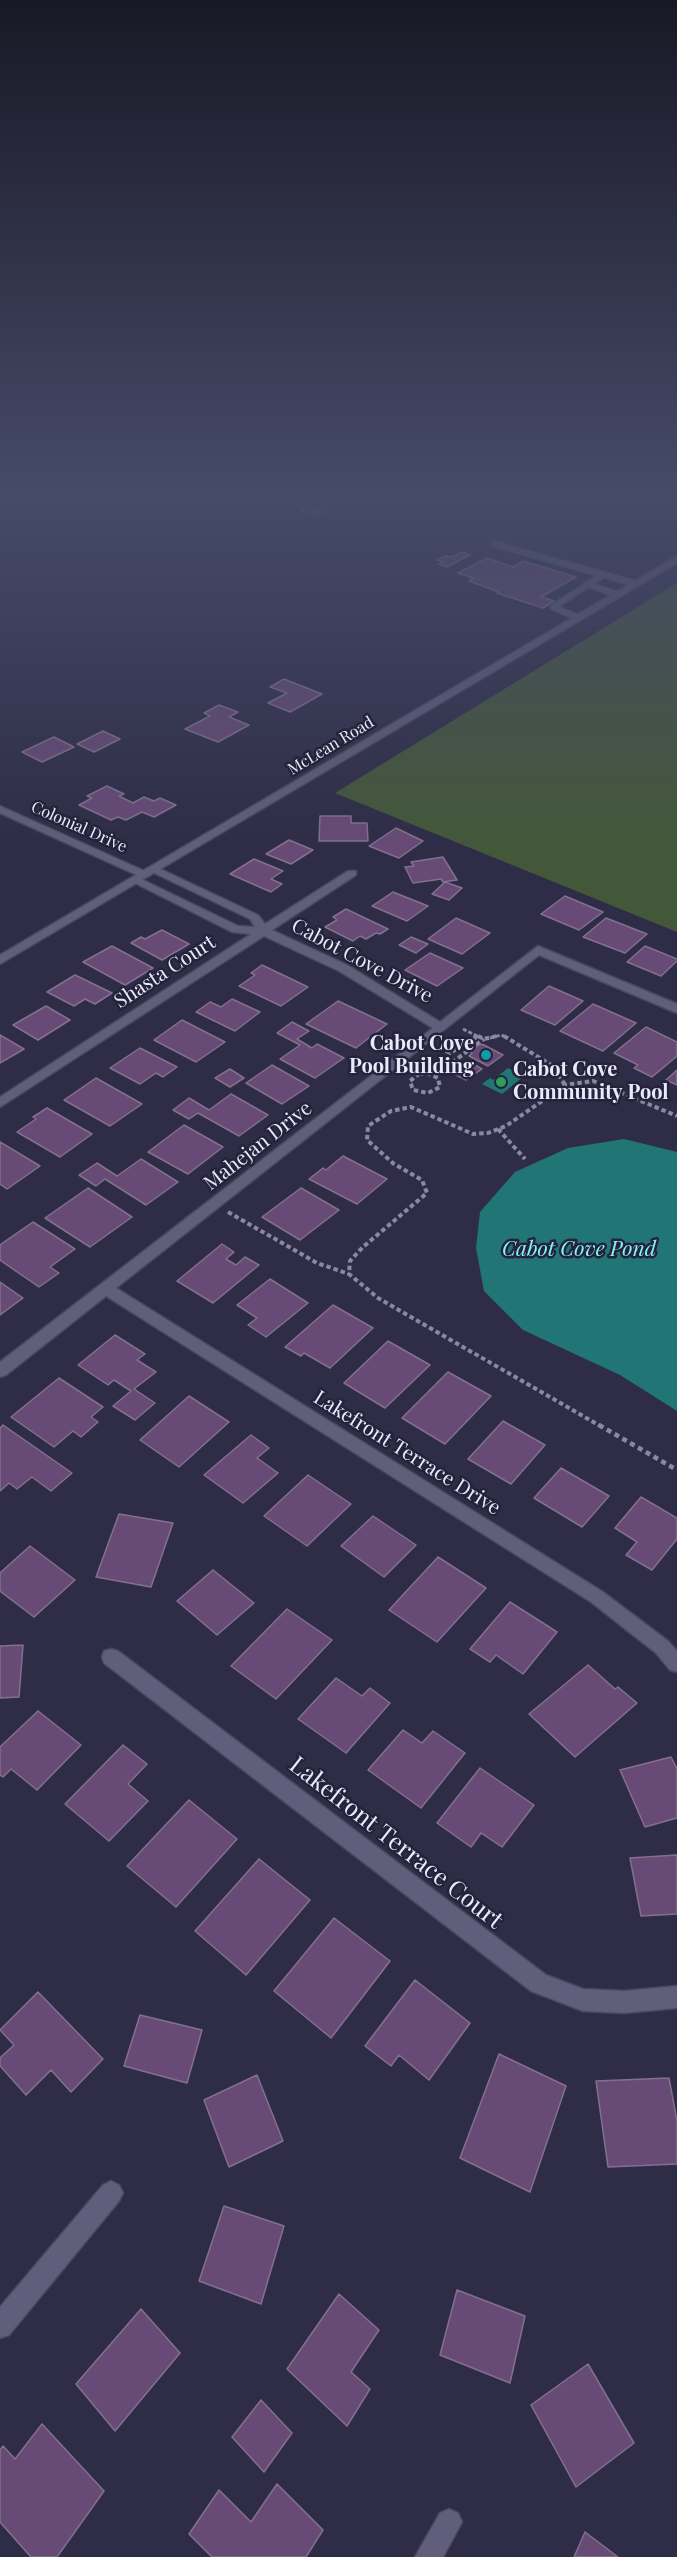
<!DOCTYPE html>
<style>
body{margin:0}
canvas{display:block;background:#2e2c46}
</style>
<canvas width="677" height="2557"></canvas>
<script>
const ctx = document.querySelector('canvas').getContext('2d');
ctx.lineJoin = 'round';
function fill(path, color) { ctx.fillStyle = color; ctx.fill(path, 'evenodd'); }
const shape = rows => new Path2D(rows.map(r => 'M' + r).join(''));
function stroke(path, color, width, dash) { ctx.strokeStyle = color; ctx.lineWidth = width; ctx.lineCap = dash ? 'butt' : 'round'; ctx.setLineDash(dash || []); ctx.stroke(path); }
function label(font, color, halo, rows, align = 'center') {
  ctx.font = font + ' "Playfair Display",serif'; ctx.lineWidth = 5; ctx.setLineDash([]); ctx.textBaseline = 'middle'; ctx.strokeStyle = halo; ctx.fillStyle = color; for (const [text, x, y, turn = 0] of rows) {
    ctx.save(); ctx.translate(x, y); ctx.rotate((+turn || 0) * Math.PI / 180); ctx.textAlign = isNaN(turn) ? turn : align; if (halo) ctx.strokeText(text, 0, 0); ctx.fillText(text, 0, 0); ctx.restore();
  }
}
const green = shape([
 [677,583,677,932,335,793]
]);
const water = shape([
 [508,1068,524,1076,502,1094,482,1084,490,1078,493,1080],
 [624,1139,677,1152,677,1411,620,1375,523,1330,484,1291,476,1248,480,1212,515,1172,568,1148]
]);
const building = shape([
 [309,506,326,512,317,516,300,511,309,506],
 [462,552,470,555,447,567,439,564,443,562,437,560,446,556,452,557,462,552],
 [487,558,513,567,523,561,576,577,541,597,554,601,543,608,497,593,499,592,469,581,474,578,458,573,487,558],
 [284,679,322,694,290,712,268,703,287,693,270,687,284,679],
 [219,705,238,712,229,717,249,725,218,742,185,729,210,716,204,713,219,705],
 [103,731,120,739,94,752,77,744,103,731],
 [54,737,74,747,42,762,22,752,54,737],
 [107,786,124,794,119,796,133,803,144,797,154,801,160,798,176,805,154,817,142,812,126,820,118,817,111,820,79,805,92,798,87,796,107,786],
 [320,816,351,816,351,823,367,823,368,841,319,841,320,816],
 [396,828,423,841,399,858,369,846,396,828],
 [289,840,313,850,291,864,266,854,289,840],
 [443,857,457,880,443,882,441,879,413,883,405,867,414,866,411,862,443,857],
 [254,859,283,871,271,879,282,884,271,892,230,874,254,859],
 [445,882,462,888,449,900,432,894,445,882],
 [393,892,428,906,407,921,372,906,393,892],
 [565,896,603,912,579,930,541,914,565,896],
 [346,909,388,929,380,934,376,933,366,939,360,936,353,941,325,927,337,920,333,917,346,909],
 [456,918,490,933,462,954,428,939,456,918],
 [606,918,647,934,625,953,583,937,606,918],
 [162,930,189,944,162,960,131,943,141,937,145,939,162,930],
 [411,937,428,944,416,953,399,945,411,937],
 [112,946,153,968,125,985,83,962,112,946],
 [645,946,677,959,677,961,661,976,627,962,645,946],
 [430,953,463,968,437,986,405,970,430,953],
 [262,965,308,987,281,1006,239,986,255,975,251,973,262,965],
 [75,975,112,993,95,1004,85,999,74,1006,47,992,75,975],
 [549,986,583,1001,555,1025,521,1010,549,986],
 [232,999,260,1012,235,1031,196,1012,210,1002,221,1007,232,999],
 [338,1001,387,1024,356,1048,306,1024,338,1001],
 [593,1004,636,1023,603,1051,560,1031,593,1004],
 [46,1006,70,1020,38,1040,13,1025,46,1006],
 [182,1020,225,1042,196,1062,154,1040,182,1020],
 [292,1022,309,1031,297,1039,312,1048,317,1044,344,1058,315,1078,280,1059,300,1045,277,1033,292,1022],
 [646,1027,677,1042,677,1056,652,1077,634,1068,638,1065,614,1053,646,1027],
 [0,1035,24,1049,0,1063,0,1035],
 [479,1044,484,1045,503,1055,488,1066,469,1056,472,1053,470,1052,479,1044],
 [140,1048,177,1067,163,1077,156,1073,140,1084,110,1068,140,1048],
 [468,1061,482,1069,466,1080,452,1073,468,1061],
 [272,1065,309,1086,282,1104,246,1083,272,1065],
 [230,1069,244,1078,230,1087,215,1078,230,1069],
 [677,1070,677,1085,666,1080,677,1070],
 [96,1078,142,1104,110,1126,64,1100,96,1078],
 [231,1094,268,1115,239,1136,198,1113,189,1119,173,1110,189,1098,209,1110,231,1094],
 [47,1108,92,1134,60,1157,17,1132,36,1119,33,1117,47,1108],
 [184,1125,223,1147,188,1174,148,1152,184,1125],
 [0,1142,40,1166,7,1189,0,1184,0,1142],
 [343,1156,387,1179,357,1204,309,1179,323,1168,326,1170,343,1156],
 [141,1159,178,1182,146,1205,105,1179,96,1186,79,1175,97,1163,117,1176,141,1159],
 [88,1188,132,1217,90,1247,45,1218,88,1188],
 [301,1188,339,1210,300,1240,262,1217,301,1188],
 [33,1222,75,1249,50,1267,59,1273,39,1287,0,1260,0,1245,33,1222],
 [222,1244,234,1252,226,1259,236,1265,245,1257,259,1265,213,1303,177,1281,222,1244],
 [270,1279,308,1303,266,1337,248,1325,257,1318,237,1305,270,1279],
 [0,1282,23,1298,0,1315,0,1282],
 [333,1305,373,1328,330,1368,304,1353,301,1356,285,1347,333,1305],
 [115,1335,145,1354,137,1360,156,1372,134,1389,155,1403,135,1420,113,1406,131,1391,114,1380,108,1385,78,1365,115,1335],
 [388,1341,430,1365,385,1408,344,1383,388,1341],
 [448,1372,491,1396,445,1444,402,1418,448,1372],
 [59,1378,103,1407,91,1417,98,1422,81,1437,73,1431,54,1447,11,1417,59,1378],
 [189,1396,229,1422,179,1467,140,1440,189,1396],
 [503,1421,545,1445,511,1484,468,1459,503,1421],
 [3,1425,72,1473,51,1491,32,1477,17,1489,9,1483,0,1491,0,1428,3,1425],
 [251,1435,269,1448,257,1458,278,1473,243,1503,204,1475,251,1435],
 [561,1468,609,1496,582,1527,534,1498,561,1468],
 [308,1475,351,1504,307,1546,264,1516,308,1475],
 [641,1497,677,1518,677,1539,652,1570,626,1555,637,1542,615,1528,641,1497],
 [119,1514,173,1523,151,1587,96,1577,119,1514],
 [373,1516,416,1545,384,1577,341,1546,373,1516],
 [30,1546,75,1580,34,1617,0,1591,0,1573,30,1546],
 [438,1557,486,1588,437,1642,389,1610,438,1557],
 [213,1570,254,1603,217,1635,177,1601,213,1570],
 [510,1602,557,1632,523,1674,496,1655,490,1662,470,1649,510,1602],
 [287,1609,332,1640,276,1699,231,1666,287,1609],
 [23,1645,19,1697,0,1698,0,1646,23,1645],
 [588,1665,615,1689,618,1687,637,1703,575,1757,529,1714,588,1665],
 [336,1678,362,1696,370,1688,390,1703,346,1753,298,1719,336,1678],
 [38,1711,81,1745,37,1790,11,1769,3,1777,0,1775,0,1747,38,1711],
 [403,1730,422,1743,433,1731,465,1753,421,1808,368,1770,403,1730],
 [123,1745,147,1764,128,1784,148,1801,109,1841,65,1804,123,1745],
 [671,1757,677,1769,677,1818,645,1827,620,1770,671,1757],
 [480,1768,534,1805,502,1847,481,1833,471,1847,437,1823,480,1768],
 [189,1800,237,1839,176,1907,127,1866,189,1800],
 [677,1855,677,1914,641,1916,630,1858,677,1855],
 [259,1859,310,1900,246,1975,195,1931,259,1859],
 [334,1918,390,1961,331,2038,274,1991,334,1918],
 [415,1980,470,2023,429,2080,399,2055,391,2066,365,2046,415,1980],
 [38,1992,103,2059,71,2092,51,2070,26,2095,0,2066,0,2058,14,2045,0,2030,38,1992],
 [140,2015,202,2030,187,2083,124,2066,140,2015],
 [499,2054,566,2086,530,2192,460,2158,499,2054],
 [257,2075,283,2141,229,2167,204,2100,257,2075],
 [669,2078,677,2121,677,2164,608,2167,596,2081,669,2078],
 [224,2206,284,2226,261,2304,199,2281,224,2206],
 [457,2290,525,2316,510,2383,440,2355,457,2290],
 [339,2294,379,2330,351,2372,370,2389,347,2426,287,2369,339,2294],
 [141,2309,180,2353,115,2431,76,2384,141,2309],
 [588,2364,634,2443,576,2487,531,2405,588,2364],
 [261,2400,292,2433,264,2472,232,2437,261,2400],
 [42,2424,104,2491,57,2557,31,2557,0,2522,0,2450,3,2446,15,2459,42,2424],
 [277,2484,323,2530,306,2557,212,2557,189,2534,219,2490,251,2522,277,2484],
 [585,2532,618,2557,574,2557,585,2532]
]);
const pathFar2 = shape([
 [463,1029,481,1038],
 [475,1038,478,1036],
 [490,1038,501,1035,508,1038]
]);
const pathFar1 = shape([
 [478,1036,484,1039,497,1036],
 [504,1036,553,1066,565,1085],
 [446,1051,450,1053,478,1036],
 [419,1074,429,1074,438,1078,440,1087,428,1093,413,1090,410,1081,419,1074],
 [434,1076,484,1039],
 [498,1129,525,1159],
 [228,1212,317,1263,349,1274],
 [602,1427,378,1298,349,1274,350,1261,363,1247,427,1193,422,1180,394,1164,367,1140,368,1126,391,1111,411,1107,473,1134,488,1133,506,1126,565,1085,593,1081,677,1116]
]);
const path = shape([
 [599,1425,677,1470]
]);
const service = shape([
 [494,544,633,583],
 [587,584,616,594],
 [576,617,553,607,603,575]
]);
const minor = shape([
 [0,806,149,873,151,875,145,878,141,877,0,813,0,806],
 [154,866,258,915,265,924,348,871,356,871,356,875,272,930,347,965,440,1022,538,946,677,1004,677,1013,539,955,116,1288,603,1592,668,1641,677,1651,677,1672,670,1670,656,1653,591,1602,106,1296,6,1375,0,1377,0,1362,433,1028,339,971,264,936,0,1107,0,1097,251,934,232,932,129,880,135,877,139,878,238,926,255,927,250,919,150,871,148,869,154,866],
 [111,1649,118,1651,546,1975,583,1989,624,1991,677,1986,677,2008,624,2013,583,2011,531,1991,104,1663,102,1657,104,1651,111,1649],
 [111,2181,119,2185,123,2193,119,2201,9,2335,0,2338,0,2307,103,2185,111,2181],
 [449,2509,458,2513,462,2522,443,2557,415,2557,440,2513,449,2509]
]);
const tertiary = shape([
 [677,556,677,563,0,964,0,955,677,556]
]);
const markers = [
 [486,1055,6,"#0f9aa8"],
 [501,1082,6,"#2e9e5b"]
];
const farStreetnames = [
 ["McLean Road",331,746,-31],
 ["Colonial Drive",79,827,24]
];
const streetNames = [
 ["Cabot Cove Drive",362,961,28],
 ["Shasta Court",165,972,-33],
 ["Mahejan Drive",258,1146,-38],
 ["Lakefront Terrace Drive",407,1453,32]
];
const poiNames = [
 ["Cabot Cove",474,1044],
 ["Pool Building",474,1067],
 ["Cabot Cove",513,1070,"left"],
 ["Community Pool",513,1093,"left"]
];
const waterNames = [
 ["Cabot Cove Pond",579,1249]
];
const nearStreetnames = [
 ["Lakefront Terrace Court",396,1843,38]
];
fill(green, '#435839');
fill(water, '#227575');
fill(building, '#674a76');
stroke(building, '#83718c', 1.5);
stroke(service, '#4a475d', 8);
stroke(minor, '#4a475d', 3);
stroke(tertiary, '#4a475d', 3);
stroke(pathFar2, '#8b899f', 3, [4, 2]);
stroke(pathFar1, '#8b899f', 4, [4.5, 3]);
stroke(path, '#8b899f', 4.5, [5, 4]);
stroke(service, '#605e7b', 6);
fill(minor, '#605e7b');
fill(tertiary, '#605e7b');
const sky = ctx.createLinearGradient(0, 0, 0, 851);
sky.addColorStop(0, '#191826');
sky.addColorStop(0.58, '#464b68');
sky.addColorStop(1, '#464b6800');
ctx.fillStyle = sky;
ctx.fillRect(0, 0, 677, 851);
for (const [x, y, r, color] of markers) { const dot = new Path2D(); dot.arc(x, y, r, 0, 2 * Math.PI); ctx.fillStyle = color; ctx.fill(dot); stroke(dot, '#25223b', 2); }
label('16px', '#eae9fa', '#25223b', farStreetnames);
label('20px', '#eae9fa', '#25223b', streetNames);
label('bold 20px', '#eae9fa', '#25223b', poiNames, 'right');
label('italic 21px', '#80f6f5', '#25223b', waterNames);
label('24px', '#eae9fa', '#25223b', nearStreetnames);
</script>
